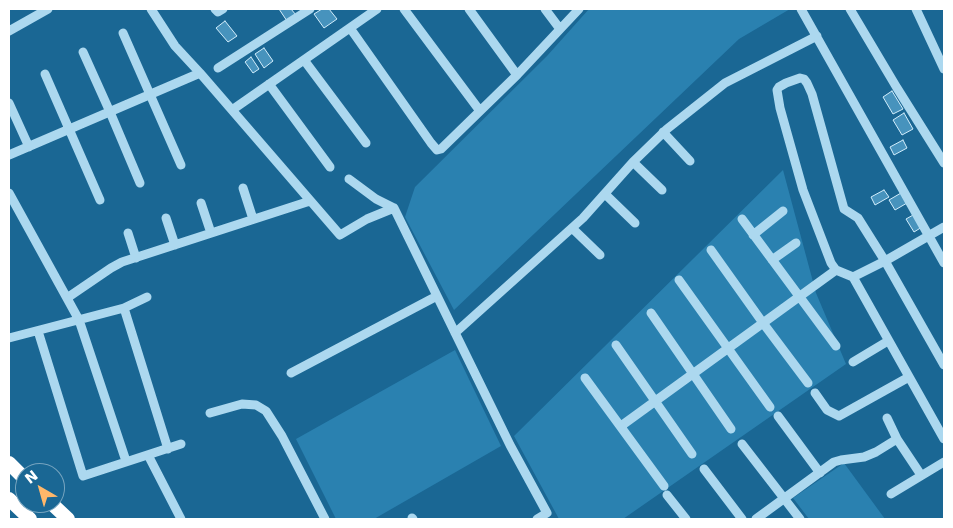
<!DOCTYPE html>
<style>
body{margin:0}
#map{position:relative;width:953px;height:528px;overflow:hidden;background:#1a6794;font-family:"DejaVu Sans",sans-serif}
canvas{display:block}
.frame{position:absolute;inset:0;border:10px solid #fff;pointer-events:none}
.north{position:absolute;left:15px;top:463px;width:50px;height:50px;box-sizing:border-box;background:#1a6794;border:1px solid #76a4bf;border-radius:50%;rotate:322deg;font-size:14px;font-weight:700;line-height:20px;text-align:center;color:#fff}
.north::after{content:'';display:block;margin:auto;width:18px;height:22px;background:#ffb76a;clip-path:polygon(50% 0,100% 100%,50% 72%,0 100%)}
</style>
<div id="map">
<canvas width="953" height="528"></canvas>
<div class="frame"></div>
<div class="north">N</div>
</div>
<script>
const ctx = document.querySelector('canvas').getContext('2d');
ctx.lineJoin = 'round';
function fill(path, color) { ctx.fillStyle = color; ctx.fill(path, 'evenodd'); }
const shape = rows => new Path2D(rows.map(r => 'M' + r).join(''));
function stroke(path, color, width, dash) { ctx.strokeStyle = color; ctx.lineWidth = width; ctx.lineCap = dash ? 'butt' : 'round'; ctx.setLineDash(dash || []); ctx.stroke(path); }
const green = shape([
 [589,9,790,9,739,39,454,310,405,217,415,187,547,56],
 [783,170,816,293,846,364,623,519,559,519,514,436],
 [455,350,501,446,374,519,336,519,296,439],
 [844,463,885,519,809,519,793,498]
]);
const building = shape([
 [279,9,291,9,296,15,287,21,279,9],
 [322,9,329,9,337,19,324,28,314,14,322,9],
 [225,21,237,36,228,42,216,28,225,21],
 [264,48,273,61,264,68,255,54,264,48],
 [251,57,259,69,253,73,245,62,251,57],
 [892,91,903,109,893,114,883,97,892,91],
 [904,113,913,129,902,135,893,120,904,113],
 [903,140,907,148,894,155,890,147,903,140],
 [884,190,889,197,875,205,871,197,884,190],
 [901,193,907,203,895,210,889,200,901,193],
 [915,214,922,227,914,232,906,219,915,214]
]);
const minor = shape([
 [151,9,175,46,200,73,340,235,367,219,394,208,510,445,547,513,537,519],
 [215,9,218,12,223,9],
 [404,9,480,111],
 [469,9,517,75],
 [545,9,560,29],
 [801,9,944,263],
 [850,9,897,88,944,163],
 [916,9,944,69],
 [350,28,431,143,437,150,441,149,517,75,579,9],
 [9,31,48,9],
 [123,33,181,165],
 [83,52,110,112,140,183],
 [304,60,366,143],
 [218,68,310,9],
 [45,74,100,200],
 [269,84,330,167],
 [9,103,29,147],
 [232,110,377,9],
 [663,132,690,161],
 [9,155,200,73],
 [633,162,662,190],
 [349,179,376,199,394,208],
 [243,188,253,219],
 [9,193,79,320,126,461],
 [605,194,635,223],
 [201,203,211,233],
 [166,218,175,245],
 [742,219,836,346],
 [572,228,600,255],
 [128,233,136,258],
 [753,235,783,211],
 [711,250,763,323,808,383],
 [772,260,796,243],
 [853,277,885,261,944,227],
 [679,280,770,407],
 [67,298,111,268,122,262,310,201],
 [124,308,168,449],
 [651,313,731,429],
 [38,331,83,476,181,444],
 [455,333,583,218,633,162,667,129,725,83,817,36],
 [9,338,124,308,147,297],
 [616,345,692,454],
 [853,362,888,341],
 [944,365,885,261,858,218,844,209,812,94,807,83,804,79,800,78,786,83,779,87,777,90,780,108,803,190,831,263,836,270,853,277,944,439],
 [291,373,437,296],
 [585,378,664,486],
 [815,393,827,410,839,416,909,377],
 [210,413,242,404,256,405,266,411,282,436,325,519],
 [778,416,820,473],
 [887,418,897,439,921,475],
 [621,426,836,270],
 [742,444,800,519],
 [148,455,181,519],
 [704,469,742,519],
 [891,494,944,462],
 [667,495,686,519],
 [412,518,413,519],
 [756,519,834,462,841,460,864,457,876,452,897,439]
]);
const highway = shape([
 [9,463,25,479],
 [9,499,30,519],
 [51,503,68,519]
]);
fill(green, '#2a81b0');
fill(building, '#4793bd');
stroke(building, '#d2edfb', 1);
stroke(minor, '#acd8ef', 9);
stroke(highway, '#fff', 14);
</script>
